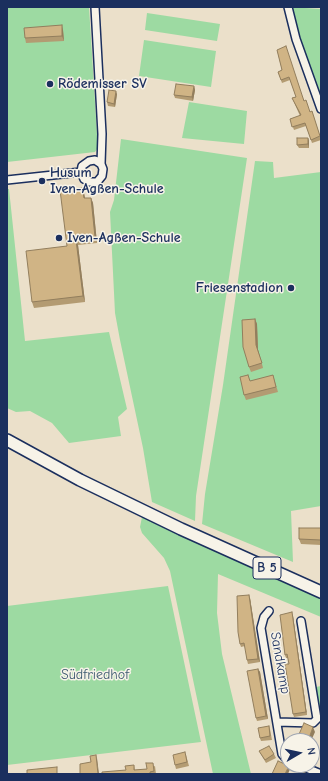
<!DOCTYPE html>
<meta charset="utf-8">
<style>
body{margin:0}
#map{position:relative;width:328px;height:781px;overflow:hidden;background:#ebe0ca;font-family:"Comic Neue",sans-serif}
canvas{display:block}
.frame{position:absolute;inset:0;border:8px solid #1b2f5e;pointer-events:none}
.north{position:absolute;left:280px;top:733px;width:40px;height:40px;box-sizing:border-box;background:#f7f3e8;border:1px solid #9fa5b1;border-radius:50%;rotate:81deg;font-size:11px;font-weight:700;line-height:16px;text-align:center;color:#1b2f5e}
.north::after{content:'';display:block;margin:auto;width:14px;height:18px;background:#1b2f5e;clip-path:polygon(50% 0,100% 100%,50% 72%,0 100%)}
</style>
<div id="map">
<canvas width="328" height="781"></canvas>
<div class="frame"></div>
<div class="north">N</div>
</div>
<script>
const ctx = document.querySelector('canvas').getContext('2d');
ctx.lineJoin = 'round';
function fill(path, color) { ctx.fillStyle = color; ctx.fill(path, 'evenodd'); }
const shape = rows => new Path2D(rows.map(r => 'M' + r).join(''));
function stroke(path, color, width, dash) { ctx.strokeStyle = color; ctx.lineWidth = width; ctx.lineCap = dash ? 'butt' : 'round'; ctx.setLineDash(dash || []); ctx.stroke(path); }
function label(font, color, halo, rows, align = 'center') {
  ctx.font = font + ' "Comic Neue",sans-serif'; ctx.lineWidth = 3; ctx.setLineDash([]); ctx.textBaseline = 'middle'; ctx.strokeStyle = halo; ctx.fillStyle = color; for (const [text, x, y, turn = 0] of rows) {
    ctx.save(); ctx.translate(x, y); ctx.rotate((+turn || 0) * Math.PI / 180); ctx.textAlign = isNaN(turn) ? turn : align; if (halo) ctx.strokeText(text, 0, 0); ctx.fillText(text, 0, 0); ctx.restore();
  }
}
const green = shape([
 [7,7,89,7,97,134,97,149,95,152,7,162],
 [289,7,321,9,321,107],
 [147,13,220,24,217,41,145,30],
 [144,40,216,51,211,87,139,76],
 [189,102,247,111,244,144,182,138],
 [121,139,247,158,196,496,195,521,152,502,143,448,120,340,115,313,110,212,114,200],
 [255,161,273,162,274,178,321,172,321,506,291,511,293,562,202,524,205,494,223,385],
 [7,189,9,189,25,341,109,332,127,409,118,417,121,436,69,443,52,423,30,411,16,412,7,408],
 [142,517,321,597,321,617,218,574,217,613,222,654,251,774,213,774,170,571,164,558,142,533,140,527],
 [168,586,201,742,7,765,7,606],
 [321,686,321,718,316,687]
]);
const minor = shape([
 [95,7,102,134,101,164,103,169,102,176,97,182,90,182,84,179,81,172,82,166,89,161,95,160,101,164],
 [288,7,296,39,321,109],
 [7,180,81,172],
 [269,611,264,617,261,628,282,754,288,761],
 [277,722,313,723,317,719,301,621],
 [299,765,321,774]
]);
const trunk = shape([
 [7,440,80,480,181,529,321,592]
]);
const wall = shape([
 [63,30,64,41,26,43,25,38],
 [277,50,310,112,312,111,321,140,312,143,306,126,294,130,290,119,300,116,292,98,296,97,290,80,282,83,278,72,282,70],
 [194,86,195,90,193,101,175,98,174,95],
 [117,94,115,107,108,106,107,102],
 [308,138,309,141,309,148,299,148,297,145],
 [82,188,84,193,85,198,91,198,93,203,97,243,78,245,85,302,34,308,32,302,67,246],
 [255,319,257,324,258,350,263,368,251,372,249,367],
 [273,375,278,392,246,400,244,395],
 [321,528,321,545,301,544,299,539],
 [249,595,250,598,260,662,248,664,247,660,245,646,241,647,240,644],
 [293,616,307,715,294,717,293,714,289,664,288,658,286,658,285,655],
 [258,669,260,672,268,719,257,721,256,718],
 [269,726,270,729,272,740,261,741,260,738],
 [259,751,274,754,276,758,266,763],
 [186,755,189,766,176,769,175,765],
 [134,765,135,770,147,769,155,766,156,774,102,774,126,770]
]);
const shadedWall = shape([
 [62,25,63,30,64,41,62,36],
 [194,86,195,90,193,101,192,97],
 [116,91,117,94,115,107,114,104],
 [308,138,309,141,309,148,308,144],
 [82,188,84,193,86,204,84,198],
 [91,198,93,203,97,243,95,237],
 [76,240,78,245,85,302,83,296],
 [255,319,257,324,258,350,263,368,256,345],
 [249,595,250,598,260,662,258,659],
 [292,612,293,616,307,715,306,712],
 [258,669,260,672,268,719,266,716],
 [313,727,315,732,311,741,308,741],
 [96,755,97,758,99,774,98,774],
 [289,766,290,769,288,774,285,774]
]);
const building = shape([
 [62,25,62,36,25,38,24,28,62,25],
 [286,46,302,95,304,101,306,100,310,112,312,111,320,136,311,140,305,123,292,127,290,119,301,115,292,98,296,97,289,77,281,80,278,72,282,70,277,50,286,46],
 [176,84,194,86,192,97,174,95,176,84],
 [109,90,116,91,114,104,107,102,109,90],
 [297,138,308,138,308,144,297,145,297,138],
 [82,188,84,198,91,198,95,237,76,240,83,296,32,302,26,251,67,246,60,190,82,188],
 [255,319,256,345,262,363,249,367,243,347,242,320,255,319],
 [248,375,250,381,273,375,276,387,244,395,240,377,248,375],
 [299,528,321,528,321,540,299,539,299,528],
 [249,595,258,659,247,660,244,643,240,644,238,632,237,596,249,595],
 [292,612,306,712,293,714,285,664,289,664,287,654,285,655,280,615,292,612],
 [258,669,266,716,256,718,247,671,258,669],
 [304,723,313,727,308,741,296,741,304,723],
 [269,726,270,736,260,738,258,728,269,726],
 [269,746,274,754,265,760,259,751,269,746],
 [185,752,187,762,175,765,173,755,185,752],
 [96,755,98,774,80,774,80,764,91,762,90,756,96,755],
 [278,761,289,766,285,774,272,774,278,761],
 [146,763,153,763,154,771,150,772,150,774,102,774,102,772,126,770,125,766,134,765,134,770,147,769,146,763],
 [57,767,57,774,27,774,27,770,57,767],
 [300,771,308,774,298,774,300,771]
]);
const markers = [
 [50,84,4,"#1b2f5e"],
 [42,181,4,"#1b2f5e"],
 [59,238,4,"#1b2f5e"],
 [291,288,4,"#1b2f5e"]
];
const shields = [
 [267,568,28]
];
const shieldNames = [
 ["B 5",267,568]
];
const poiNames = [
 ["Rödemisser SV",58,84],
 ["Husum",50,173],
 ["Iven-Agßen-Schule",50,189],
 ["Iven-Agßen-Schule",67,238],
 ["Friesenstadion",283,288,"right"]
];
const streetNames = [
 ["Sandkamp",280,663,80]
];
const parkNames = [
 ["Südfriedhof",95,675]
];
fill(green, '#9ddaa2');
stroke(minor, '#1b2f5e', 10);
stroke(trunk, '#1b2f5e', 14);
stroke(minor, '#f7f3e8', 7);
stroke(trunk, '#f7f3e8', 11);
fill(wall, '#b39b72');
fill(shadedWall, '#927e5d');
fill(building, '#d0b485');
stroke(building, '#927e5d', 1);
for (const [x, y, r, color] of markers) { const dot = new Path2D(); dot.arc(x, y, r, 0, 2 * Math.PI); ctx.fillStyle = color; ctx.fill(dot); stroke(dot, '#f7f3e8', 1.5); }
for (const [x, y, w] of shields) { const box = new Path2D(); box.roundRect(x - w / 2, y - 11, w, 22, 3); ctx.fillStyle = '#f7f3e8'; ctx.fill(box); stroke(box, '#1b2f5e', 1); }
label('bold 13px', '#1b2f5e', null, shieldNames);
label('bold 14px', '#1b2f5e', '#f7f3e8', poiNames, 'left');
label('14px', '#1b2f5e', '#f7f3e8', streetNames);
label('14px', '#3c5a6f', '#f7f3e8', parkNames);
</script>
